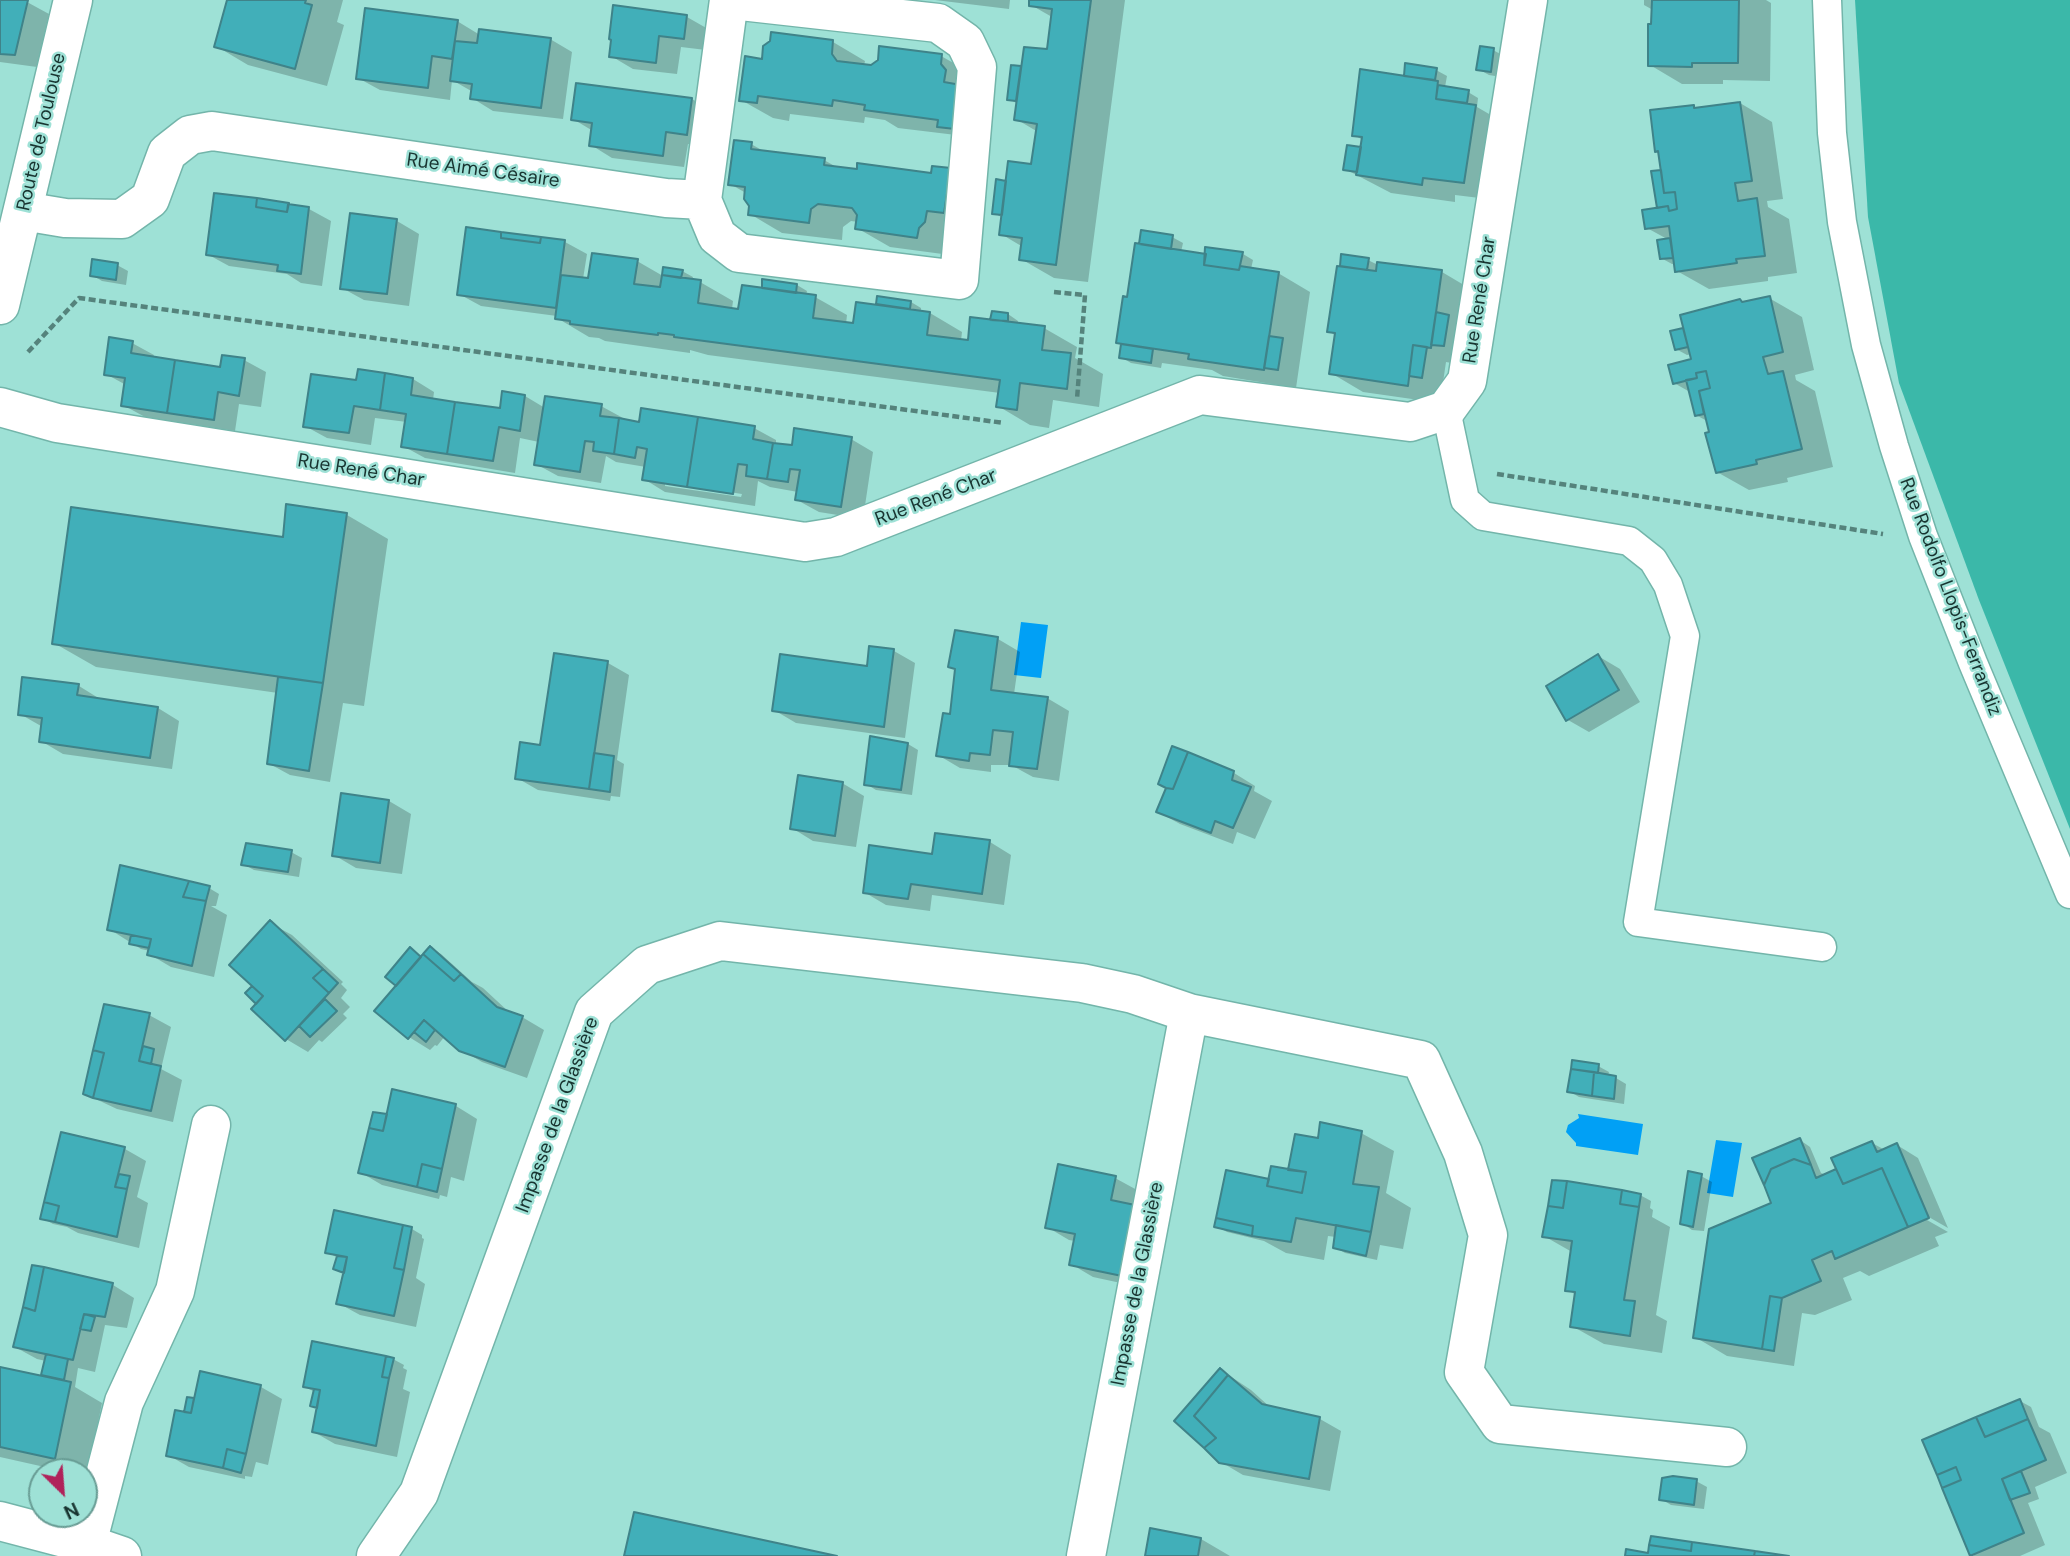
<!DOCTYPE html>
<meta charset="utf-8">
<style>
body{margin:0}
#map{position:relative;width:2070px;height:1556px;overflow:hidden;background:#9ee1d6;font-family:"DM Sans",sans-serif}
canvas{display:block}
.north{position:absolute;left:28px;top:1458px;width:70px;height:70px;box-sizing:border-box;background:#9ee1d6;border:2px solid #689c94;border-radius:50%;rotate:155deg;font-size:19px;font-weight:700;line-height:28px;text-align:center;color:#183430}
.north::after{content:'';display:block;margin:auto;width:24px;height:32px;background:#b0225a;clip-path:polygon(50% 0,100% 100%,50% 72%,0 100%)}
</style>
<div id="map">
<canvas width="2070" height="1556"></canvas>
<div class="north">N</div>
</div>
<script>
const ctx = document.querySelector('canvas').getContext('2d');
ctx.lineJoin = 'round';
function fill(path, color) { ctx.fillStyle = color; ctx.fill(path, 'evenodd'); }
const shape = rows => new Path2D(rows.map(r => 'M' + r).join(''));
function stroke(path, color, width, dash) { ctx.strokeStyle = color; ctx.lineWidth = width; ctx.lineCap = dash ? 'butt' : 'round'; ctx.setLineDash(dash || []); ctx.stroke(path); }
function label(font, color, halo, rows, align = 'center') {
  ctx.font = font + ' "DM Sans",sans-serif'; ctx.lineWidth = 5; ctx.setLineDash([]); ctx.textBaseline = 'middle'; ctx.strokeStyle = halo; ctx.fillStyle = color; for (const [text, x, y, turn = 0] of rows) {
    ctx.save(); ctx.translate(x, y); ctx.rotate((+turn || 0) * Math.PI / 180); ctx.textAlign = isNaN(turn) ? turn : align; if (halo) ctx.strokeText(text, 0, 0); ctx.fillText(text, 0, 0); ctx.restore();
  }
}
const green = shape([
 [1855,0,2070,0,2070,829,1979,600,1899,383,1868,217]
]);
const water = shape([
 [1021,622,1048,625,1041,678,1014,675],
 [1578,1114,1643,1124,1638,1155,1576,1146,1576,1143,1566,1132,1568,1125,1579,1118],
 [1716,1140,1742,1143,1733,1197,1707,1193]
]);
const shadow = shape([
 [0,0,27,2,49,14,37,67,0,62],
 [229,0,343,0,337,22,344,25,327,86,248,65,216,46],
 [935,0,1010,0,1009,9],
 [1031,0,1125,0,1088,282,1054,278,1021,259,1023,247,1001,234,1003,218,994,213,1005,182,1033,166,1038,132,1016,119,1018,104,1009,99,1012,67,1022,68,1048,51,1052,17,1031,5],
 [1644,0,1766,0,1771,3,1770,81,1723,80,1723,84,1682,84,1650,65,1653,10,1644,5],
 [687,17,708,29,706,50,681,47,677,74,633,69,611,56],
 [457,21,480,35,550,39,572,52,563,119,493,111,472,98,473,92,452,80,450,100,380,90,358,78],
 [833,42,865,61,864,66,941,56,973,74,956,135,898,128,885,120,865,117,864,123,790,114,789,121,773,118,741,100,763,61],
 [1493,50,1504,56,1501,77,1489,75,1478,69],
 [1436,70,1447,76,1445,87,1468,92,1478,98,1477,107,1508,125,1496,200,1455,195,1455,202,1391,193,1345,169,1362,149,1363,140,1354,135,1405,78],
 [692,99,713,112,708,147,688,144,684,167,612,158,591,145,593,131,573,119],
 [1740,103,1772,122,1783,199,1767,201,1768,207,1789,219,1797,273,1768,277,1768,281,1709,289,1677,271,1676,264,1672,264,1661,258,1669,240,1647,228,1659,209,1663,173,1660,153,1657,151,1693,107,1698,109],
 [751,144,767,153,824,160,840,169,932,175,950,170,950,255,890,247,857,228,858,222,851,221,843,227,842,240,782,233,750,214,750,205,746,193,730,184],
 [292,207,309,209,331,221,322,286,301,283,287,274,229,266,207,254],
 [352,215,397,221,419,234,409,306,364,300,342,288],
 [468,229,565,242,587,254,583,279,590,280,637,261,663,276,682,271,693,277,692,281,700,282,733,301,732,309,740,311,770,291,797,285,807,291,806,296,815,297,847,315,846,324,855,325,885,308,878,304,911,302,921,308,921,312,930,313,962,332,961,341,969,342,999,322,992,319,1008,314,1018,321,1018,325,1044,328,1077,347,1075,358,1103,374,1099,407,1053,400,1049,428,1030,425,998,406,1000,393,708,355,690,350,690,353,605,341,599,338,589,337,557,318,557,316,481,306,459,294],
 [1172,237,1183,243,1181,252,1207,256,1207,249,1243,254,1253,260,1251,269,1278,273,1310,292,1296,388,1223,376,1212,370,1162,363,1161,368,1131,363,1121,357,1123,345,1118,342,1128,299],
 [1343,256,1368,260,1378,265,1378,264,1442,272,1474,291,1463,365,1446,362,1440,403,1363,392,1331,373,1336,336,1329,331],
 [117,265,128,271,126,285,102,281,92,275],
 [1769,298,1802,317,1814,370,1795,375,1796,380,1815,391,1833,467,1787,478,1788,482,1749,490,1717,472,1711,433,1707,421,1696,415,1690,392,1674,383,1693,361,1692,354,1687,355,1676,349,1683,330,1686,332,1740,301,1745,303],
 [132,343,154,355,153,358,221,369,244,360,266,372,261,407,239,404,235,431,145,417,123,405,126,385,106,374],
 [413,379,434,392,433,400,501,410,525,396,545,408,601,406,623,418,623,421,641,424,754,428,776,440,776,445,793,447,851,439,873,452,863,519,819,512,797,500,798,492,770,487,758,481,755,506,665,492,644,479,646,467,616,462,606,456,601,483,558,476,536,464,539,442,520,438,515,473,425,458,403,446,407,422,375,418,371,445,327,438,305,426,357,382],
 [665,482,742,494,741,497,665,486],
 [288,506,347,515,388,539,364,706,343,703,330,782,290,775,268,763,278,693,96,667,54,643,284,539],
 [956,632,998,639,1020,652,1014,694,1047,698,1069,711,1059,781,1033,777,1011,765,991,765,991,772,960,768,938,755,952,716,957,670,950,667],
 [894,651,915,663,905,738,796,723,774,710,868,668],
 [1598,656,1620,669,1640,702,1589,732,1568,720],
 [608,663,629,675,617,760,624,764,620,797,611,796,610,801,538,790,517,778],
 [24,679,79,686,100,699,158,708,179,721,172,769,63,754,41,741,41,726,20,714],
 [908,744,918,750,912,795,876,790,866,784],
 [1234,773,1255,786,1254,791,1272,801,1255,839,1237,832,1233,844,1180,824,1158,812],
 [842,783,864,796,856,847,813,841,792,828],
 [343,795,389,801,411,814,402,874,356,868,334,855],
 [990,842,1011,855,1004,905,932,895,930,911,886,905,864,892,934,856],
 [291,852,302,858,299,877,254,870,243,864],
 [209,888,219,894,216,906,211,906,227,915,214,977,171,967,149,954,150,951,141,949,109,929],
 [270,923,292,935,343,982,341,984,347,990,341,998,350,1007,343,1014,347,1018,322,1042,319,1040,308,1052,286,1039,259,1003],
 [431,948,441,954,472,982,483,988,510,1013,522,1017,544,1030,527,1078,482,1062,460,1049,445,1036,437,1046,435,1045,430,1050,409,1037,399,985,411,950,423,957],
 [149,1015,171,1027,161,1069,182,1080,173,1122,117,1109,85,1094],
 [1598,1066,1609,1072,1608,1076,1616,1078,1626,1084,1624,1104,1579,1097,1569,1091],
 [394,1091,456,1106,477,1119,464,1181,451,1177,447,1197,440,1195,439,1199,382,1185,360,1172,388,1116],
 [1361,1133,1394,1151,1386,1193,1411,1208,1403,1249,1380,1245,1377,1260,1345,1253,1335,1247,1336,1237,1328,1236,1324,1260,1286,1253,1264,1241,1227,1232,1216,1226,1269,1181,1290,1171,1320,1140],
 [62,1134,125,1149,146,1161,137,1197,148,1203,139,1248,78,1233,67,1227,53,1224,42,1218],
 [1800,1140,1810,1147,1821,1173,1826,1175,1836,1171,1840,1173,1872,1143,1885,1150,1897,1145,1918,1158,1948,1228,1927,1216,1927,1220,1948,1232,1935,1237,1939,1246,1869,1276,1860,1271,1843,1278,1852,1300,1815,1315,1802,1313,1794,1366,1727,1356,1695,1337,1773,1204],
 [1701,1176,1712,1182,1704,1231,1692,1230,1682,1223],
 [1115,1178,1137,1190,1144,1288,1093,1277,1071,1264,1075,1241,1069,1240,1047,1227],
 [1640,1195,1651,1201,1650,1208,1653,1210,1652,1217,1670,1227,1656,1315,1667,1321,1662,1353,1604,1344,1572,1326,1577,1295,1567,1290,1572,1252,1544,1236],
 [336,1212,412,1229,422,1235,422,1238,424,1239,416,1278,425,1284,416,1327,360,1315,338,1303,345,1274,335,1269,338,1258,327,1252],
 [44,1268,113,1285,134,1298,127,1328,105,1325,95,1372,78,1368,75,1387,102,1403,87,1476,84,1476,84,1472,67,1472,0,1457,0,1369,52,1379,43,1374,46,1361,37,1359,15,1347],
 [393,1359,404,1365,403,1368,407,1370,403,1389,410,1392,397,1457,335,1444,314,1432,318,1409,312,1405,315,1392,305,1387],
 [1221,1370,1251,1390,1271,1408,1320,1419,1341,1431,1330,1491,1243,1475,1221,1462],
 [261,1387,282,1399,268,1465,256,1462,252,1477,245,1476,245,1479,189,1467,168,1455,193,1400,195,1402],
 [2020,1401,2031,1407,2039,1427,2050,1433,2067,1473,2035,1487,2039,1499,2028,1503,2045,1545,2020,1556,1974,1556,1972,1554],
 [1696,1481,1707,1487,1704,1509,1671,1505,1661,1499],
 [1201,1539,1230,1556,1147,1556]
]);
const building = shape([
 [0,0,28,0,15,55,0,54,0,0],
 [227,0,306,0,305,3,312,5,295,69,214,47,227,0],
 [1029,0,1091,0,1056,265,1019,260,1022,238,999,235,1008,161,1031,164,1037,124,1014,120,1024,47,1047,49,1052,9,1029,6,1029,0],
 [1652,0,1739,0,1738,63,1692,63,1692,67,1648,66,1648,24,1651,24,1652,0],
 [613,5,687,15,684,39,659,36,656,63,609,57,611,40,609,39,613,5],
 [365,8,458,20,452,59,432,56,428,88,356,79,365,8],
 [479,29,551,38,541,108,470,99,472,84,450,81,455,41,477,43,479,29],
 [771,32,833,40,832,54,837,61,871,65,878,60,879,46,942,54,941,64,946,70,944,82,961,85,955,129,937,127,938,120,864,110,865,105,833,100,832,106,758,96,757,103,739,101,745,56,762,59,763,46,770,41,771,32],
 [1480,46,1494,48,1491,72,1476,70,1480,46],
 [1405,63,1437,68,1435,80,1404,76,1405,63],
 [1011,65,1021,66,1016,101,1007,100,1011,65],
 [1360,69,1438,81,1436,99,1476,105,1464,183,1423,178,1422,185,1356,175,1362,137,1352,136,1360,69],
 [576,83,692,98,687,135,666,132,663,156,589,146,592,123,571,120,576,83],
 [1438,85,1469,90,1467,103,1436,99,1438,85],
 [1740,102,1752,181,1735,183,1738,201,1757,198,1765,256,1736,259,1737,263,1675,272,1669,226,1645,229,1642,210,1668,206,1669,211,1677,209,1675,192,1664,193,1658,151,1655,152,1650,110,1694,105,1694,108,1740,102],
 [734,140,752,142,751,149,825,158,824,165,857,169,857,163,931,173,932,166,951,168,944,213,927,211,925,222,919,228,917,238,855,229,857,215,852,208,818,204,811,209,809,223,748,215,749,206,744,199,745,187,728,185,734,140],
 [1347,145,1361,147,1357,172,1343,170,1347,145],
 [1661,170,1664,193,1675,192,1677,209,1669,211,1668,206,1657,208,1651,171,1661,170],
 [996,179,1006,181,1002,215,992,214,996,179],
 [214,193,257,198,256,207,287,212,288,204,309,207,301,274,277,271,278,265,206,255,214,193],
 [257,198,289,203,287,212,256,207,257,198],
 [350,213,397,219,387,294,340,289,350,213],
 [466,227,501,232,501,238,540,243,541,237,565,240,556,308,457,295,466,227],
 [1141,230,1173,235,1171,249,1139,244,1141,230],
 [501,232,541,237,540,243,501,238,501,232],
 [1670,238,1673,258,1660,259,1657,240,1670,238],
 [1135,243,1206,254,1204,265,1239,270,1240,266,1279,272,1264,370,1188,359,1189,354,1116,343,1123,296,1127,297,1135,243],
 [1205,247,1243,252,1239,270,1204,265,1205,247],
 [592,253,638,259,634,284,660,287,662,275,701,280,698,303,738,309,742,285,816,295,813,318,853,323,856,302,930,312,927,335,968,340,970,317,1045,326,1042,350,1071,353,1067,389,1020,383,1017,410,996,407,1000,380,674,337,674,335,658,333,658,335,570,324,570,321,555,319,561,275,588,278,592,253],
 [1341,254,1369,258,1367,270,1340,266,1341,254],
 [92,259,118,263,116,280,90,276,92,259],
 [1377,262,1442,270,1431,348,1413,345,1408,386,1329,374,1335,333,1327,332,1337,266,1376,271,1377,262],
 [663,267,683,270,681,278,662,275,663,267],
 [762,279,797,284,796,293,762,288,762,279],
 [877,296,911,301,910,309,876,304,877,296],
 [1770,296,1783,352,1763,357,1768,374,1783,371,1802,449,1756,460,1757,464,1716,473,1705,433,1709,432,1699,391,1710,388,1706,371,1696,373,1697,378,1673,384,1668,365,1691,359,1680,315,1740,299,1742,302,1770,296],
 [992,311,1008,313,1008,321,990,320,992,311],
 [1436,312,1449,315,1444,346,1431,345,1436,312],
 [1683,328,1688,347,1675,350,1670,331,1683,328],
 [1269,336,1283,338,1278,370,1264,368,1269,336],
 [109,337,133,341,131,353,175,360,167,413,121,406,125,378,104,375,109,337],
 [1121,344,1153,349,1151,363,1119,358,1121,344],
 [1413,345,1427,347,1422,378,1409,376,1413,345],
 [222,355,245,358,239,396,218,392,214,420,167,413,175,360,220,367,222,355],
 [358,369,385,373,380,410,354,406,349,433,303,427,311,374,356,380,358,369],
 [1706,371,1710,388,1699,391,1704,414,1695,416,1686,380,1697,378,1696,373,1706,371],
 [385,373,413,378,411,395,455,402,447,454,401,447,406,414,380,410,385,373],
 [502,391,525,395,520,431,499,427,493,461,447,454,455,402,500,408,502,391],
 [545,396,602,404,600,416,619,418,614,454,593,451,594,442,585,441,580,472,534,465,545,396],
 [641,408,698,417,687,487,642,480,647,449,637,447,635,458,614,454,619,418,639,422,641,408],
 [698,417,755,426,753,439,773,443,767,479,746,476,747,465,738,464,733,494,687,487,698,417],
 [794,428,852,437,841,507,795,500,800,470,790,469,788,482,767,479,773,443,792,445,794,428],
 [286,504,347,513,323,683,52,644,71,507,283,537,286,504],
 [955,630,998,637,991,690,1048,697,1037,769,1009,766,1013,732,993,730,990,755,970,753,969,761,936,756,943,713,950,714,955,669,948,667,955,630],
 [869,646,894,649,884,727,772,711,780,654,867,666,869,646],
 [554,653,608,661,589,789,515,779,520,742,540,745,554,653],
 [1598,654,1619,690,1566,721,1546,686,1598,654],
 [22,677,79,684,77,695,158,707,150,758,39,742,42,718,18,715,22,677],
 [278,677,323,683,309,771,267,764,278,677],
 [870,736,908,743,901,790,864,785,870,736],
 [1172,746,1188,752,1173,789,1166,788,1158,784,1172,746],
 [1188,752,1234,771,1232,780,1251,787,1233,828,1215,821,1211,833,1156,812,1166,788,1173,789,1188,752],
 [594,753,614,756,610,792,589,789,594,753],
 [798,775,843,782,835,836,790,829,798,775],
 [341,793,389,800,380,863,332,856,341,793],
 [935,833,990,840,982,894,911,884,908,899,863,893,869,845,932,854,935,833],
 [246,843,292,850,288,872,241,865,246,843],
 [120,865,189,881,183,897,206,901,192,966,147,955,151,939,107,930,120,865],
 [189,881,210,886,206,901,183,897,189,881],
 [270,920,323,969,313,978,329,993,285,1041,251,1009,263,996,229,965,270,920],
 [131,935,151,939,149,948,129,944,131,935],
 [430,946,461,974,454,981,423,954,430,946],
 [410,947,421,957,396,986,385,977,410,947],
 [423,954,454,981,461,974,497,1007,523,1016,505,1067,459,1051,424,1020,408,1039,374,1011,423,954],
 [323,969,338,983,329,993,313,978,323,969],
 [252,986,263,996,256,1004,245,993,252,986],
 [325,999,337,1011,310,1037,299,1026,325,999],
 [104,1004,150,1013,139,1061,161,1066,151,1111,93,1098,104,1053,93,1050,104,1004],
 [424,1020,435,1030,426,1042,414,1032,424,1020],
 [143,1046,154,1049,151,1064,139,1061,143,1046],
 [93,1050,104,1053,93,1098,83,1094,93,1050],
 [1572,1060,1599,1064,1598,1073,1571,1069,1572,1060],
 [1571,1069,1594,1072,1592,1096,1567,1092,1571,1069],
 [1594,1072,1616,1076,1614,1099,1592,1096,1594,1072],
 [392,1089,456,1104,442,1169,422,1164,417,1187,358,1173,369,1128,383,1131,392,1089],
 [373,1112,387,1114,383,1131,369,1128,373,1112],
 [1320,1122,1362,1131,1353,1184,1379,1187,1371,1232,1296,1218,1291,1242,1252,1236,1253,1226,1216,1218,1226,1170,1269,1179,1267,1186,1302,1193,1306,1172,1288,1170,1295,1134,1318,1138,1320,1122],
 [61,1132,125,1147,115,1187,127,1189,117,1237,55,1222,59,1206,44,1202,61,1132],
 [1800,1138,1811,1165,1794,1159,1771,1169,1764,1185,1752,1158,1800,1138],
 [1872,1141,1877,1152,1897,1143,1929,1218,1908,1227,1882,1168,1843,1184,1831,1158,1872,1141],
 [1794,1159,1811,1165,1816,1178,1836,1169,1843,1184,1882,1168,1908,1227,1835,1259,1832,1251,1812,1260,1821,1281,1782,1298,1770,1296,1762,1349,1693,1338,1709,1229,1771,1203,1764,1185,1771,1169,1794,1159],
 [422,1164,442,1169,437,1192,417,1187,422,1164],
 [1058,1164,1116,1176,1111,1200,1135,1205,1122,1276,1069,1265,1075,1234,1045,1228,1058,1164],
 [1271,1166,1306,1172,1302,1193,1267,1186,1271,1166],
 [1688,1171,1702,1174,1693,1227,1680,1224,1688,1171],
 [119,1174,130,1176,127,1189,115,1187,119,1174],
 [1552,1180,1567,1181,1563,1208,1548,1206,1552,1180],
 [1567,1181,1622,1190,1620,1204,1639,1207,1624,1300,1635,1301,1630,1336,1570,1327,1575,1292,1565,1291,1572,1241,1542,1237,1548,1206,1563,1208,1567,1181],
 [1622,1190,1641,1194,1639,1207,1620,1204,1622,1190],
 [44,1202,59,1206,55,1222,40,1219,44,1202],
 [334,1210,403,1225,394,1268,404,1270,394,1316,336,1304,347,1257,325,1253,334,1210],
 [1216,1218,1253,1226,1252,1236,1214,1227,1216,1218],
 [403,1225,412,1227,404,1270,394,1268,403,1225],
 [1336,1225,1371,1232,1366,1256,1333,1248,1336,1225],
 [337,1256,347,1257,344,1273,333,1269,337,1256],
 [32,1265,44,1267,35,1311,23,1307,32,1265],
 [44,1267,113,1283,105,1317,84,1314,73,1360,13,1347,23,1307,35,1311,44,1267],
 [1770,1296,1782,1298,1774,1351,1762,1349,1770,1296],
 [84,1314,95,1317,91,1331,80,1329,84,1314],
 [312,1341,386,1356,382,1377,389,1378,376,1446,312,1432,320,1390,303,1387,312,1341],
 [46,1354,68,1359,64,1380,41,1375,46,1354],
 [386,1356,394,1358,389,1378,382,1377,386,1356],
 [0,1367,71,1382,55,1459,0,1447,0,1367],
 [1220,1368,1228,1375,1194,1416,1216,1438,1204,1448,1174,1421,1220,1368],
 [200,1371,261,1385,246,1454,227,1449,223,1468,166,1456,175,1410,191,1413,200,1371],
 [1228,1375,1262,1404,1320,1417,1309,1479,1219,1463,1204,1448,1216,1438,1194,1416,1228,1375],
 [314,1389,320,1390,317,1408,310,1406,314,1389],
 [187,1397,194,1398,191,1413,184,1412,187,1397],
 [2020,1399,2028,1419,1985,1437,1976,1417,2020,1399],
 [1976,1417,1985,1437,2028,1419,2046,1460,2002,1479,2024,1533,1970,1556,1942,1488,1961,1480,1956,1467,1937,1475,1922,1440,1976,1417],
 [227,1449,246,1454,241,1473,223,1468,227,1449],
 [1956,1467,1961,1480,1942,1488,1937,1475,1956,1467],
 [2021,1471,2030,1493,2010,1500,2002,1479,2021,1471],
 [1673,1476,1697,1479,1694,1505,1659,1500,1662,1478,1673,1476],
 [634,1512,837,1556,624,1556,634,1512],
 [1150,1528,1201,1538,1198,1556,1145,1556,1150,1528],
 [1651,1536,1692,1542,1691,1551,1649,1545,1651,1536],
 [1692,1542,1755,1551,1754,1556,1625,1556,1626,1549,1648,1553,1649,1545,1691,1551,1692,1542],
 [1755,1551,1789,1556,1754,1556,1755,1551]
]);
const path = shape([
 [1054,292,1085,295,1077,399],
 [28,352,79,298,1004,423],
 [1497,474,1883,534]
]);
const lane = shape([
 [1827,0,1832,133,1842,222,1866,345,1894,446,1923,536,1973,663,2070,894],
 [1446,410,1465,500,1483,516,1629,541,1653,560,1668,585,1685,636,1638,922,1822,947]
]);
const street = shape([
 [729,0,702,200,717,236,739,253,959,280,977,67,965,42,938,23,732,0],
 [23,211,65,218,122,219,150,199,167,153,190,135,212,131,666,198,702,200],
 [0,407,57,423,805,542,836,537,1200,395,1410,422,1446,410,1467,381,1528,0],
 [0,1521,87,1544,122,1556],
 [87,1544,124,1402,175,1291,211,1125],
 [376,1556,419,1493,594,1012,647,965,720,941,1082,983,1133,994,1189,1013,1421,1060,1463,1153,1488,1235,1464,1372,1500,1424,1727,1447],
 [1086,1556,1189,1013]
]);
const secondary = shape([
 [0,305,73,0]
]);
const streetNames = [
 ["Route de Toulouse",42,132,-77],
 ["Rue Aimé Césaire",483,171,8],
 ["Rue René Char",1480,300,-81],
 ["Rue René Char",361,471,9],
 ["Rue René Char",936,498,-21],
 ["Rue Rodolfo Llopis-Ferrandiz",1950,597,69],
 ["Impasse de la Glassière",558,1115,-70],
 ["Impasse de la Glassière",1138,1284,-79]
];
fill(green, '#3bb8a9');
fill(water, '#01a0f5');
fill(shadow, '#0003');
fill(building, '#41afb9');
stroke(building, '#3f8389', 2);
stroke(lane, '#73b5aa', 31);
stroke(street, '#73b5aa', 41);
stroke(secondary, '#73b5aa', 41);
stroke(path, '#55837c', 4.5, [7, 3.5]);
stroke(lane, '#fff', 28);
stroke(street, '#fff', 38);
stroke(secondary, '#fff', 38);
label('19px', '#183430', '#9ee1d6', streetNames);
</script>
